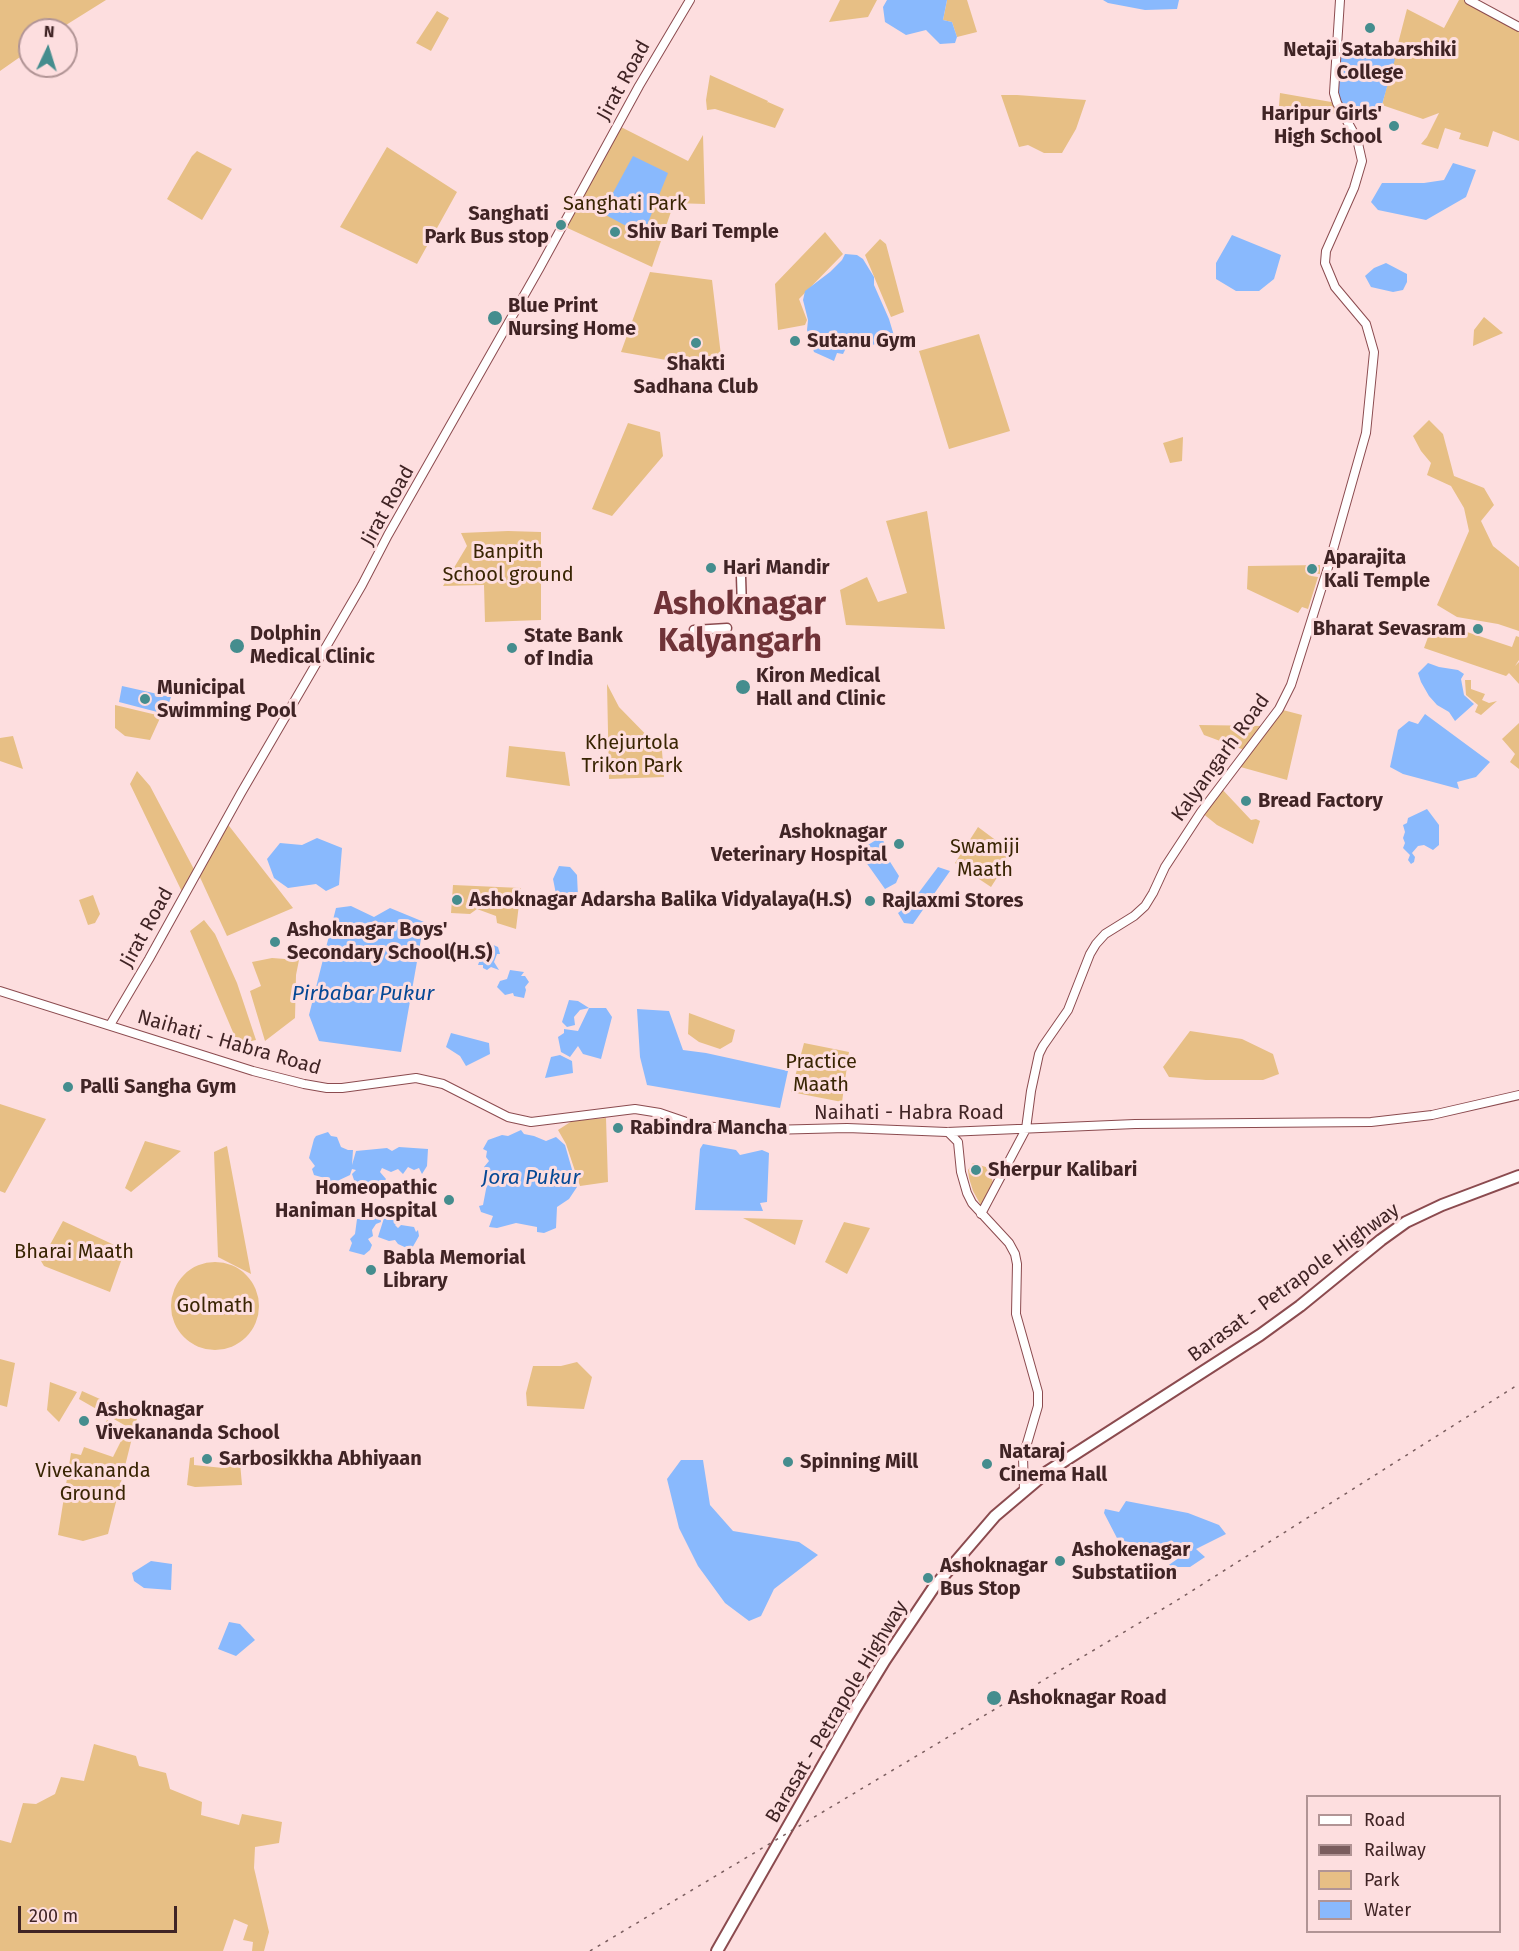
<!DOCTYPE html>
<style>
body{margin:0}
#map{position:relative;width:1519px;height:1951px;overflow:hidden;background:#fddedf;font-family:"Fira Sans",sans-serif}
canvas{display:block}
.legend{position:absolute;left:1306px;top:1795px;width:195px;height:138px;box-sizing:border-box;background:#fddedf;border:2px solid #b19495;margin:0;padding:8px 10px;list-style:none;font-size:18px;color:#402425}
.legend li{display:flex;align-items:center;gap:12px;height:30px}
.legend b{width:30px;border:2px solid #b19495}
.north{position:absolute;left:18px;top:18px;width:60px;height:60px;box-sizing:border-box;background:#fddedf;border:2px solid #b19495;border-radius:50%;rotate:4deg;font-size:16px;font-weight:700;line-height:24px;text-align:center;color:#402425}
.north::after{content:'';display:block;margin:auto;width:21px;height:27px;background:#458d8e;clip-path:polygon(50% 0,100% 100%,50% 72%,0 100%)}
.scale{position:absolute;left:18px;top:1906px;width:159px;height:27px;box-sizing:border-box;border:3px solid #402425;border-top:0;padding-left:8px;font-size:18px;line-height:21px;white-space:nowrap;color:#402425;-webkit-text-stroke:4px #fddedf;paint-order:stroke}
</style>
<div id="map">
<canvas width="1519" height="1951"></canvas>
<ul class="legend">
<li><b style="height:8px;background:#fff"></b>Road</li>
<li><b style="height:8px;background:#7a5d5e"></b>Railway</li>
<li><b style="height:16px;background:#e7bf85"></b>Park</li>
<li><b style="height:16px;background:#89b9fd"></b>Water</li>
</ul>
<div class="north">N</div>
<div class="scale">200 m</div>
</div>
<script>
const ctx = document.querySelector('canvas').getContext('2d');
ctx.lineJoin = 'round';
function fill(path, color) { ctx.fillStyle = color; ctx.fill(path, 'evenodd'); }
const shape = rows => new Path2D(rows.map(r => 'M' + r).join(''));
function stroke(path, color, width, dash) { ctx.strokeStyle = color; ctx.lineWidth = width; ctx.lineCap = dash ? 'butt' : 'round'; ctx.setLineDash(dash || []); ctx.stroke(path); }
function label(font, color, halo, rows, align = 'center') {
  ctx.font = font + ' "Fira Sans",sans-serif'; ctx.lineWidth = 6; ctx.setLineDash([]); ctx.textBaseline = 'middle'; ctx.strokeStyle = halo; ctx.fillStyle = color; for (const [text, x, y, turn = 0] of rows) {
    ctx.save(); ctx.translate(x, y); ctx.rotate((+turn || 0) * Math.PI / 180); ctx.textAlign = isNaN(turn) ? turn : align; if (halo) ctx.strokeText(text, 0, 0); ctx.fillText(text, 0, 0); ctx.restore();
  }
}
const green = shape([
 [0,0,106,0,58,30,30,30,30,50,0,71],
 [840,0,877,0,868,17,829,22],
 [947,0,967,0,977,32,957,37,952,22,943,20],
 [1459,0,1469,0,1519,26,1519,141,1493,131,1488,147,1459,139,1461,133,1445,128,1438,149,1421,144,1427,137,1439,113,1423,119,1382,105,1407,9,1444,28],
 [437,11,449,18,431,51,416,43],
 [710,75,768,101,767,103,768,102,784,109,775,128,715,109,707,110,706,100],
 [1280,93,1337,103,1344,115,1279,106],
 [1001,95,1017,95,1086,100,1076,129,1062,153,1044,153,1028,145,1019,147],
 [619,126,688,161,703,135,705,204,674,203,652,267,561,225],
 [387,147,457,192,417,264,340,227],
 [197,151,232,169,202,220,167,199,192,156],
 [825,232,843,254,799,299,807,320,805,325,778,330,775,284],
 [880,239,886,244,904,312,891,317,865,255],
 [650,272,712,280,722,364,672,361,621,352],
 [1484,317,1503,333,1473,346,1474,330],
 [979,334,1010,431,949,449,919,351],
 [1429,420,1443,434,1454,476,1484,488,1494,505,1481,521,1493,546,1519,567,1519,631,1498,624,1457,617,1437,605,1469,531,1464,508,1451,486,1427,475,1431,463,1421,451,1413,436],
 [628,423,660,432,663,456,612,516,592,509],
 [1183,437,1182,461,1170,463,1163,443],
 [927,511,945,629,846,625,840,590,867,577,878,602,907,593,886,521],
 [508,531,541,532,541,620,485,622,484,585,443,586,467,546,461,533],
 [1320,565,1320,574,1311,573,1311,576,1318,577,1308,609,1302,607,1298,613,1247,589,1248,566],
 [1434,621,1512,647,1516,636,1519,637,1519,660,1515,666,1519,662,1519,684,1509,673,1506,676,1424,648],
 [1465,680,1471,680,1471,689,1485,694,1482,700,1489,703,1497,701,1481,715,1475,712,1478,705,1466,695],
 [607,684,619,707,662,751,664,777,609,779],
 [115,705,161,716,150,740,125,736,115,728],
 [1279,709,1302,715,1287,780,1237,766,1247,751,1204,735,1199,725,1266,726],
 [1519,723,1519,769,1510,762,1515,754,1502,739],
 [13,736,23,769,0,761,0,738],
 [509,746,565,752,570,786,506,777],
 [137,771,150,786,197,875,184,896,130,784],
 [1220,787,1251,820,1256,819,1260,821,1253,844,1217,825,1201,812],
 [226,822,293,908,227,936,198,873],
 [978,827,1013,853,991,887,955,863],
 [453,885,521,888,516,929,497,923,496,916,477,909,470,914,451,913],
 [93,895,100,914,95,923,88,925,79,900],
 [204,920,215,934,237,983,256,1040,238,1044,190,931],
 [272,958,299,960,296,975,295,1018,265,1041,250,991,261,986,252,962],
 [689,1013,735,1030,732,1042,720,1049,699,1042,688,1034],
 [1190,1031,1242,1039,1273,1054,1279,1074,1263,1080,1206,1080,1169,1077,1163,1067],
 [804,1043,849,1052,842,1102,791,1092],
 [0,1104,46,1119,5,1193,0,1191],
 [606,1118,608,1182,580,1186,566,1144,558,1130,572,1121],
 [145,1141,181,1151,131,1192,125,1188],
 [227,1146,251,1274,218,1257,214,1152],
 [973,1163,989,1168,992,1179,994,1186,983,1209,973,1191,969,1178,968,1170],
 [743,1218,803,1220,795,1245],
 [63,1221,125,1250,110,1292,44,1266,41,1261],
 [844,1222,870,1228,847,1274,825,1262],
 '171 1306a44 44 0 1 1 88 0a44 44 0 1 1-88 0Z',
 [0,1359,15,1363,7,1407,0,1405],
 [577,1362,592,1377,584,1409,527,1406,526,1393,533,1366,561,1366],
 [50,1382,77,1392,59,1422,47,1410],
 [82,1391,138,1416,133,1430,79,1399],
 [107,1420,133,1434,108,1534,83,1541,58,1535,71,1453,81,1455,84,1447,113,1457,123,1437,104,1427],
 [239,1451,242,1485,195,1487,187,1485,190,1458,194,1457,194,1465,223,1468,220,1454],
 [94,1744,136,1756,139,1766,166,1773,170,1789,202,1802,201,1815,239,1825,242,1814,282,1822,279,1843,255,1847,254,1868,269,1932,264,1951,252,1951,253,1942,243,1940,248,1925,234,1919,223,1951,0,1951,0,1840,11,1843,23,1803,36,1804,55,1794,61,1777,84,1781]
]);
const water = shape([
 [887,0,947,0,943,20,952,22,957,37,955,43,940,44,926,30,906,35,885,22,883,7],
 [1103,0,1179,0,1177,9,1145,10,1108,3],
 [1336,46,1395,59,1379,115,1344,115,1337,103],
 [633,156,668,173,643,235,602,213],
 [1453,163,1476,170,1466,197,1426,220,1378,210,1371,202,1382,183,1424,183,1444,180],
 [1232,235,1281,255,1274,279,1259,291,1236,291,1216,279,1216,263],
 [845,254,857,255,863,259,874,277,874,285,889,319,895,339,872,345,847,346,843,354,837,353,834,361,814,352,807,330,808,320,803,300,805,291,830,272,842,260],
 [1386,263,1407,274,1407,282,1403,290,1393,292,1371,287,1365,276,1374,268],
 [1428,663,1439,667,1458,670,1464,674,1461,679,1464,695,1474,704,1455,721,1449,712,1437,705,1429,696,1421,682,1418,673],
 [122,686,171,697,165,714,119,702],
 [1425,714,1490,762,1476,777,1457,782,1459,789,1403,774,1390,767,1398,730,1409,721,1418,724],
 [1427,809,1439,825,1439,845,1433,850,1424,845,1418,846,1412,853,1415,857,1414,862,1411,864,1408,860,1410,855,1403,848,1405,843,1403,838,1405,832,1403,825,1407,823,1408,818],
 [881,837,885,844,887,857,899,876,896,883,885,889,858,851],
 [317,838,342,848,339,885,326,891,316,884,288,888,274,878,267,859,280,843,302,845],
 [559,866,570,867,577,875,578,897,556,894,553,879],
 [938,867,950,871,913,924,904,923,898,913,911,903],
 [351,906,374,917,390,908,424,922,401,1052,319,1041,309,1015,336,908],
 [484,944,485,946,491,944,498,947,500,954,497,954,494,962,499,970,491,967,487,970,483,968,483,965,478,965,483,951,479,950],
 [510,970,524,972,521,976,525,976,529,982,525,987,526,990,524,998,514,996,513,993,505,995,497,987,500,981,507,979],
 [569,1000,578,1001,589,1008,606,1008,612,1017,601,1059,583,1054,578,1046,570,1057,561,1052,558,1037,564,1033,564,1029,578,1031,589,1008,580,1010,574,1017,575,1025,567,1027,562,1022],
 [637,1009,669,1011,683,1050,706,1053,788,1071,780,1108,647,1085,640,1057],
 [451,1033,489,1043,490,1054,466,1066,460,1056,446,1047],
 [560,1055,572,1061,573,1073,545,1078,551,1057],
 [521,1130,524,1134,534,1136,546,1141,556,1137,565,1145,577,1187,569,1199,557,1207,556,1228,544,1233,537,1232,537,1227,516,1223,497,1228,489,1227,493,1216,481,1212,479,1206,483,1205,487,1184,491,1179,492,1174,487,1173,484,1167,489,1161,486,1157,487,1151,483,1149,488,1140,502,1135,508,1136],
 [328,1132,331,1136,337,1137,341,1147,348,1150,353,1150,352,1165,356,1151,387,1148,392,1151,399,1147,428,1149,427,1166,422,1174,419,1168,414,1170,408,1167,403,1174,398,1169,391,1172,382,1168,380,1172,386,1179,382,1185,387,1188,387,1194,368,1191,363,1196,359,1195,352,1174,356,1170,352,1169,350,1175,333,1183,328,1179,314,1175,312,1169,315,1166,309,1158,314,1139,316,1136],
 [703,1144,736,1150,740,1155,762,1150,769,1153,767,1202,760,1203,763,1211,695,1210,700,1149],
 [369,1204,380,1215,381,1222,376,1224,372,1230,373,1236,368,1239,372,1245,370,1250,364,1255,349,1251,352,1243,350,1239,355,1234,357,1219,360,1219,359,1216,365,1205],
 [384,1218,388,1220,399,1220,395,1225,398,1228,401,1225,414,1227,416,1232,418,1230,419,1236,411,1250,398,1244,395,1240,389,1241,378,1237],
 [681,1460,703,1460,710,1505,733,1531,799,1542,818,1555,774,1589,761,1616,749,1621,725,1603,698,1566,679,1528,667,1479],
 [1126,1501,1188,1513,1219,1525,1226,1534,1196,1549,1205,1557,1190,1567,1166,1567,1183,1555,1173,1555,1163,1546,1152,1546,1118,1540,1104,1513,1105,1509,1119,1512],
 [151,1561,172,1564,171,1590,144,1588,134,1581,132,1573],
 [229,1622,240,1624,255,1640,236,1656,218,1649]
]);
const secondary = shape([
 [1469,0,1519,27],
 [0,991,253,1071,304,1084,327,1088,342,1088,416,1078,443,1084,508,1117,531,1122,635,1109,660,1113,698,1126,768,1130,847,1128,947,1132,1135,1124,1371,1122,1432,1115,1519,1095],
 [110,1025,149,959,241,793,362,585,388,535,539,269,639,86,690,0],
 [948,1132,958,1142,961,1172,967,1193,972,1203,1009,1243,1015,1254,1017,1264,1016,1314,1038,1392,1038,1406,1023,1457,1024,1490],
 [981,1214,1026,1129,1031,1091,1039,1054,1043,1046,1068,1010,1090,954,1096,944,1105,934,1134,916,1145,906,1153,893,1165,867,1201,812,1279,709,1291,685,1327,571,1366,433,1374,352,1366,324,1335,287,1325,263,1326,251,1354,188,1362,161,1357,139,1337,103,1334,93,1340,0]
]);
const primary = shape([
 [741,576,742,609],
 [694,630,727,628]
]);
const highway = shape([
 [717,1951,855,1709,885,1660,934,1587,995,1516,1047,1472,1260,1335,1300,1306,1381,1240,1406,1222,1442,1205,1519,1176]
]);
const rail = shape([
 [590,1951,1176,1601,1519,1384]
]);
const markers = [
 [1370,28,6,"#458d8e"],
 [1394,126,6,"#458d8e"],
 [561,225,6,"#458d8e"],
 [615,232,6,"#458d8e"],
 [495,318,8,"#458d8e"],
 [795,341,6,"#458d8e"],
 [696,343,6,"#458d8e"],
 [711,568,6,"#458d8e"],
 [1312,569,6,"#458d8e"],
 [1478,629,6,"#458d8e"],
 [237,646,8,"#458d8e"],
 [512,648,6,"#458d8e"],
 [743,687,8,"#458d8e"],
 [145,699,6,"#458d8e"],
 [1246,801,6,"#458d8e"],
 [899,844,6,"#458d8e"],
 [457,900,6,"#458d8e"],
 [870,901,6,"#458d8e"],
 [275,942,6,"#458d8e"],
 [68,1087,6,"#458d8e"],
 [618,1128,6,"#458d8e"],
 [976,1170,6,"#458d8e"],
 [449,1200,6,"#458d8e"],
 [371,1270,6,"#458d8e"],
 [84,1421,6,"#458d8e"],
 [207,1459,6,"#458d8e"],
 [788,1462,6,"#458d8e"],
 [987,1464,6,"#458d8e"],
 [1060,1561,6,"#458d8e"],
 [928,1578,6,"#458d8e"],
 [994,1698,8,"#458d8e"]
];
const poiNames = [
 ["Netaji Satabarshiki",1370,50,"center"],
 ["College",1370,73,"center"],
 ["Haripur Girls'",1382,114,"right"],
 ["High School",1382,137,"right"],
 ["Sanghati",549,214,"right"],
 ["Park Bus stop",549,237,"right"],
 ["Shiv Bari Temple",627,232],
 ["Blue Print",508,306],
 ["Nursing Home",508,329],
 ["Sutanu Gym",807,341],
 ["Shakti",696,364,"center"],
 ["Sadhana Club",696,387,"center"],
 ["Aparajita",1324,558],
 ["Kali Temple",1324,581],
 ["Hari Mandir",723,568],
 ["Bharat Sevasram",1466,629,"right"],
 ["Dolphin",250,634],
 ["Medical Clinic",250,657],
 ["State Bank",524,636],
 ["of India",524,659],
 ["Kiron Medical",756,676],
 ["Hall and Clinic",756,699],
 ["Municipal",157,688],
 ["Swimming Pool",157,711],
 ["Bread Factory",1258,801],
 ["Ashoknagar",887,832,"right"],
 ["Veterinary Hospital",887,855,"right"],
 ["Ashoknagar Adarsha Balika Vidyalaya(H.S)",469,900],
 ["Rajlaxmi Stores",882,901],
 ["Ashoknagar Boys'",287,930],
 ["Secondary School(H.S)",287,953],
 ["Palli Sangha Gym",80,1087],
 ["Rabindra Mancha",630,1128],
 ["Sherpur Kalibari",988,1170],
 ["Homeopathic",437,1188,"right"],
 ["Haniman Hospital",437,1211,"right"],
 ["Babla Memorial",383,1258],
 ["Library",383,1281],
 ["Ashoknagar",96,1410],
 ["Vivekananda School",96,1433],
 ["Nataraj",999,1452],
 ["Cinema Hall",999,1475],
 ["Sarbosikkha Abhiyaan",219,1459],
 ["Spinning Mill",800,1462],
 ["Ashokenagar",1072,1550],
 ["Substatiion",1072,1573],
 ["Ashoknagar",940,1566],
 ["Bus Stop",940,1589],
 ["Ashoknagar Road",1008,1698]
];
const streetNames = [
 ["Jirat Road",624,81,-61],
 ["Jirat Road",388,506,-61],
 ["Kalyangarh Road",1221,758,-54],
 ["Jirat Road",147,928,-61],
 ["Naihati - Habra Road",229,1043,16],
 ["Naihati - Habra Road",909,1113],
 ["Barasat - Petrapole Highway",1294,1283,-36],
 ["Barasat - Petrapole Highway",837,1712,-59]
];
const parkNames = [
 ["Sanghati Park",625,204],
 ["Banpith",508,552],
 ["School ground",508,575],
 ["Khejurtola",632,743],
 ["Trikon Park",632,766],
 ["Swamiji",985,847],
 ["Maath",985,870],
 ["Practice",821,1062],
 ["Maath",821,1085],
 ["Bharai Maath",74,1252],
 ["Golmath",215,1306],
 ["Vivekananda",93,1471],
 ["Ground",93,1494]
];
const waterNames = [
 ["Pirbabar Pukur",363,994],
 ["Jora Pukur",531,1178]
];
const townNames = [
 ["Ashoknagar",740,605],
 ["Kalyangarh",740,642]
];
fill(green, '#e7bf85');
fill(water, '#89b9fd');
stroke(secondary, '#8b4b4f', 10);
stroke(primary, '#8b4b4f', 11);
stroke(highway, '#8b4b4f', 14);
stroke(secondary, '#fff', 8);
stroke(primary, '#fff', 8);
stroke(highway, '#fff', 10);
stroke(rail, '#7a5d5e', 1.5, [3, 6]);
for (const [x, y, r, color] of markers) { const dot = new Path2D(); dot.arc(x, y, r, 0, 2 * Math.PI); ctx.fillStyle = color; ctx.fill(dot); stroke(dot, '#fddedf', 2); }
label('bold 20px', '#402425', '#fddedf', poiNames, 'left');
label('20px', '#402425', '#fddedf', streetNames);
label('20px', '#392503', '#fddedf', parkNames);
label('italic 21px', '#054895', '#fddedf', waterNames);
label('bold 32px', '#703338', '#fddedf', townNames);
</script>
